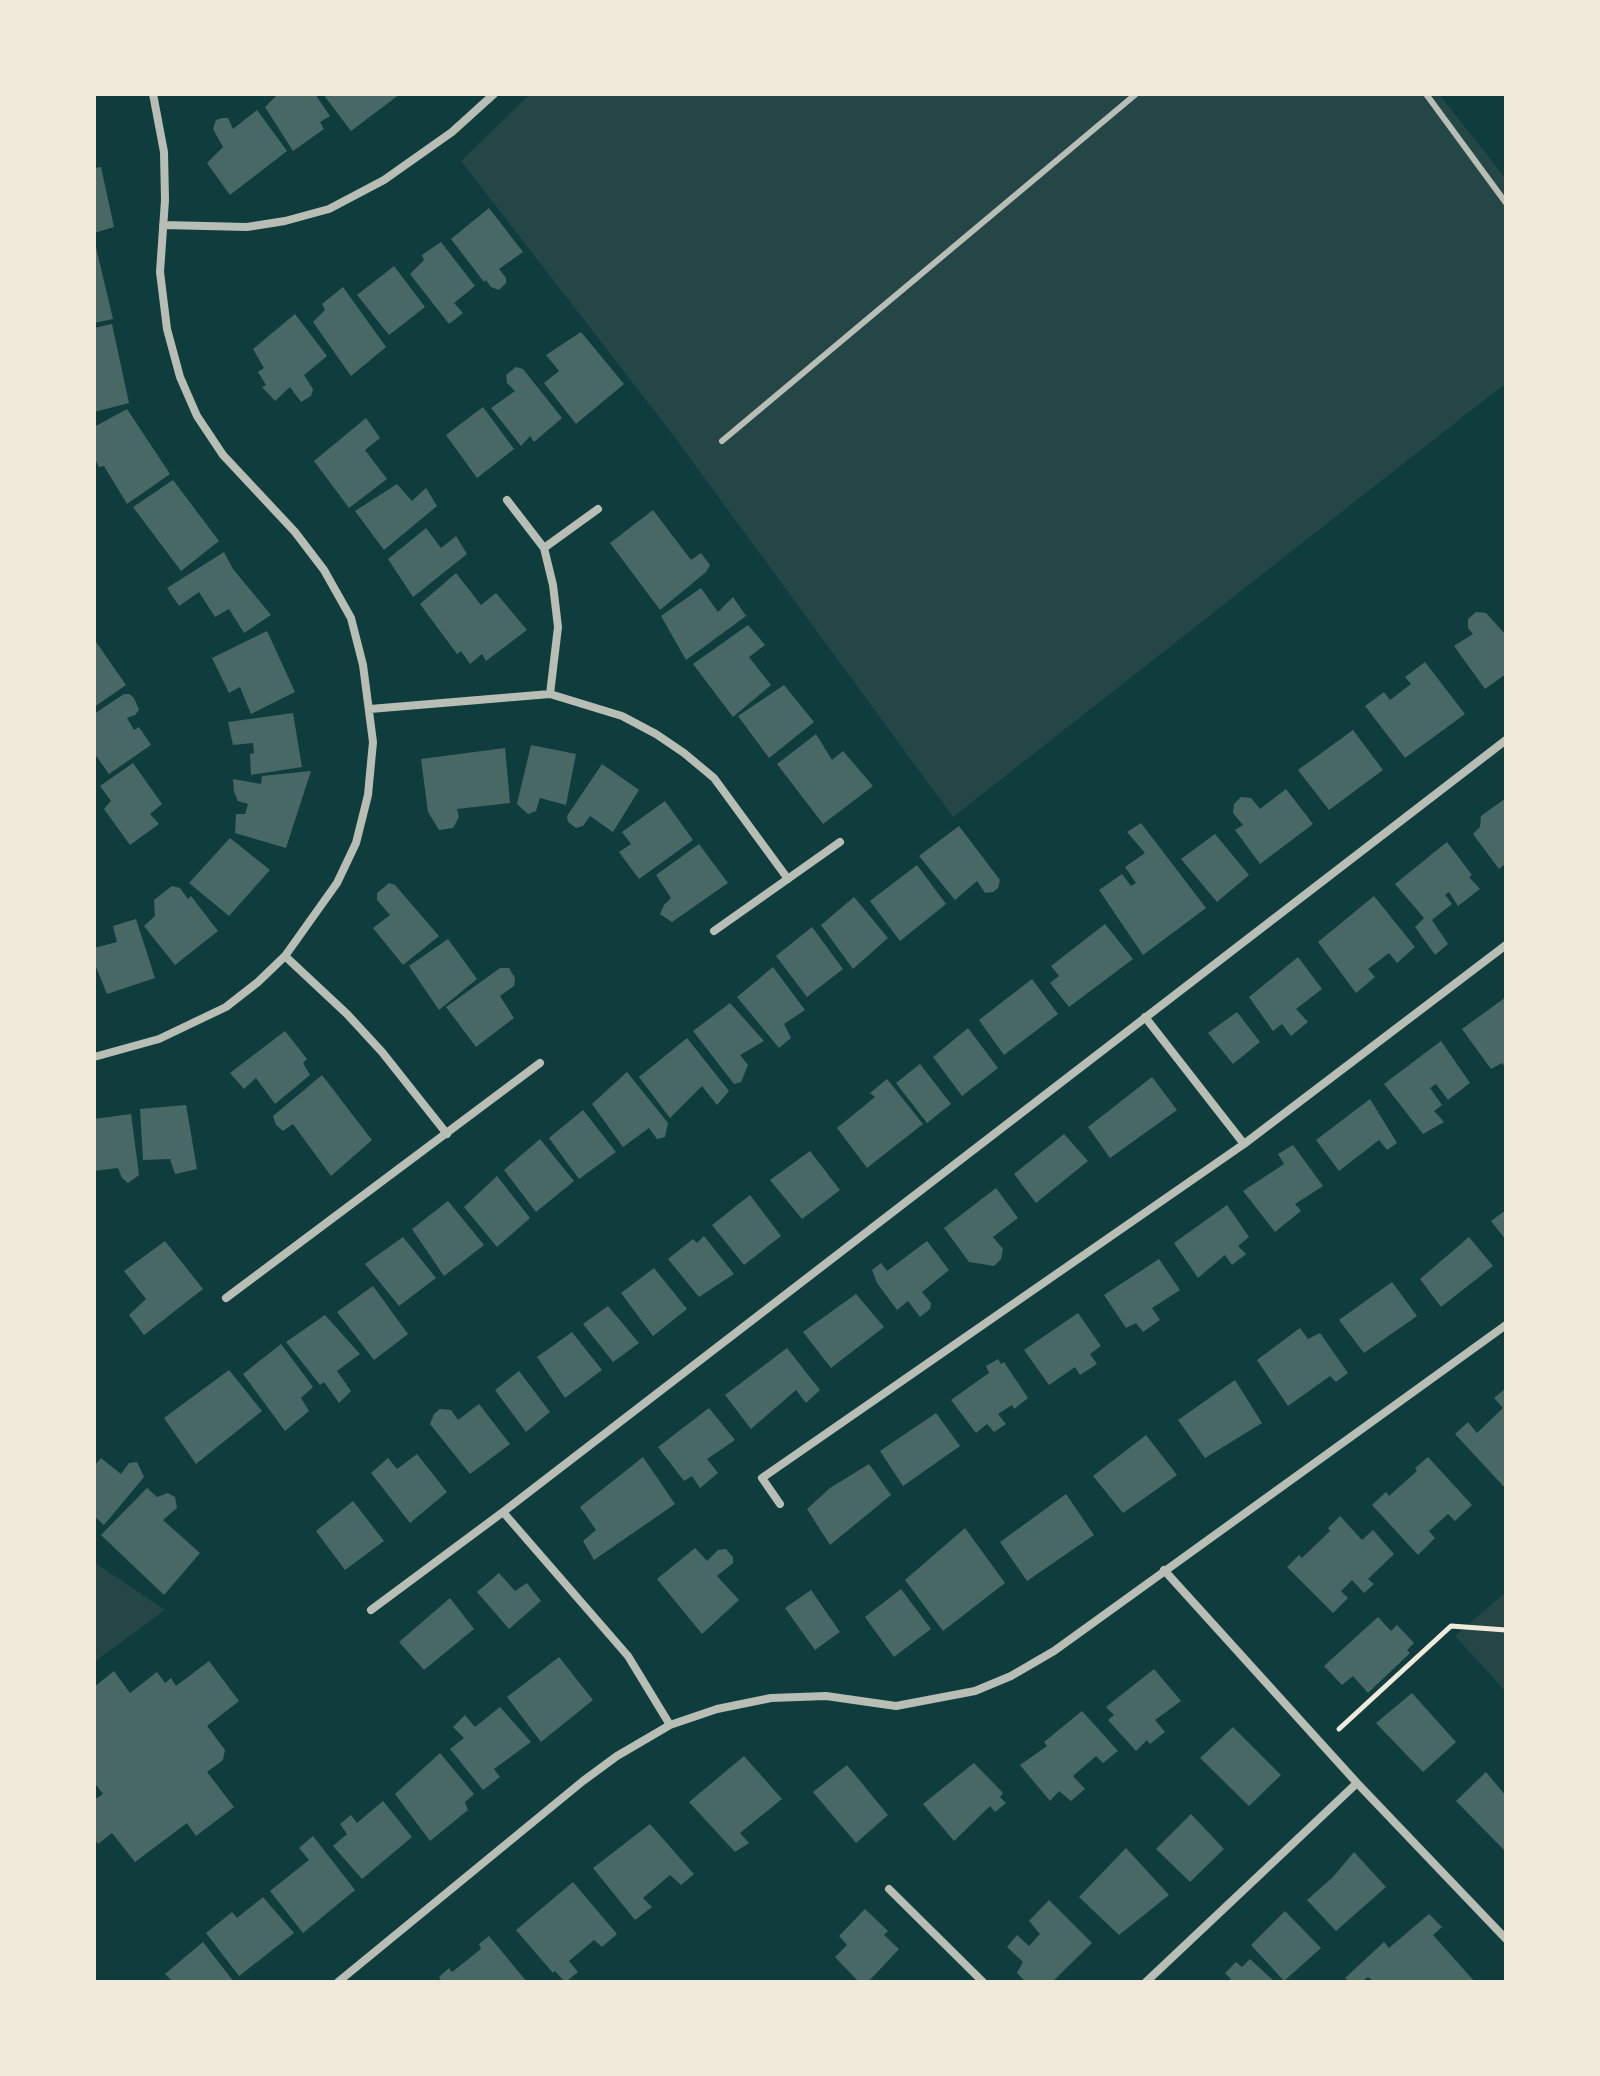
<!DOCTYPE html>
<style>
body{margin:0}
#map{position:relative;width:1600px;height:2076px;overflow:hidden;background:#0f3d3e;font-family:Lora,serif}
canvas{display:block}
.frame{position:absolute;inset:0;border:96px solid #f1e9da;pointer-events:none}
</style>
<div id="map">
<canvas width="1600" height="2076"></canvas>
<div class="frame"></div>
</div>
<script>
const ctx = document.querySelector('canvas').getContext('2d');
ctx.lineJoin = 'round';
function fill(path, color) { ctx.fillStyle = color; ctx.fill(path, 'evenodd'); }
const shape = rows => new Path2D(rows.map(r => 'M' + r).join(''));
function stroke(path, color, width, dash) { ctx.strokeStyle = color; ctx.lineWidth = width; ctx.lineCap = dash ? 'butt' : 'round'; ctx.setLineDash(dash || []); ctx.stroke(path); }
const green = shape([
 [530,94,1439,94,1506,179,1506,383,953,817,670,431,461,161],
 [94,1562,165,1610,94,1662],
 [1506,1592,1506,1692,1455,1636]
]);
const building = shape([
 [278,94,315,94,330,116,320,122,324,129,293,151,265,107],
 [323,94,400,94,351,131],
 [257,110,287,151,230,195,207,163,223,147,213,129,216,120,222,118,228,118,233,129],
 [101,167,114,227,94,233,94,168],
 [489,208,523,252,499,269,506,278,506,283,499,290,491,287,486,280,484,282,451,239],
 [94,239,113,319,94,323],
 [441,242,475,286,454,303,463,313,449,324,410,274,424,260,422,255],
 [394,266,425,307,389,335,357,295],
 [343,287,386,347,351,376,313,322,325,310,322,304],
 [295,314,327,356,304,375,313,389,311,396,301,402,290,387,275,401,262,387,266,385,258,372,264,368,253,349],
 [112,324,129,403,94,412,94,328],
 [581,332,624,384,576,424,544,383,559,371,546,355],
 [516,367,523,369,562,418,534,442,530,436,521,446,491,408,515,391,507,383,506,375],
 [483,407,514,449,477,478,446,435],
 [127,409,170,474,127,504,104,466,99,467,94,457,94,427],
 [366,418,380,438,365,450,387,479,349,508,314,461],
 [173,480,219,541,181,571,133,507],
 [397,484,412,501,426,488,437,506,384,550,355,511],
 [653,510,691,560,701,553,710,565,706,572,660,610,610,543],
 [426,528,441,548,456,536,467,554,413,597,388,559],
 [224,552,233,569,271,615,244,633,229,609,215,617,199,592,179,606,167,588],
 [456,573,481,605,496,593,527,630,486,661,482,654,470,664,461,651,457,654,420,604],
 [701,588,718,612,733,597,746,616,686,660,661,616],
 [1476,612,1486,613,1506,635,1506,674,1485,689,1454,646,1473,634,1468,628,1468,619],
 [748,625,765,645,749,657,771,685,733,717,693,664],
 [267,631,295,692,251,714,240,687,229,693,212,658],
 [94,639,126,685,94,707],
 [1425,662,1465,714,1405,758,1365,706,1384,692,1390,700,1411,684,1405,677],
 [784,685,814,722,769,758,738,716],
 [124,694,129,694,134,698,139,710,135,715,127,718,134,730,139,727,151,745,109,774,94,753,94,714],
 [293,713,302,767,251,775,250,754,254,753,253,743,233,745,228,722],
 [1353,730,1383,770,1329,810,1298,770],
 [816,734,832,760,843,751,873,786,823,824,777,764],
 [531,745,576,754,566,805,540,798,536,811,528,814,517,804],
 [505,748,510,803,457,809,459,817,453,828,439,830,428,812,421,759],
 [133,763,162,804,150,814,159,824,130,845,104,809,111,801,100,786],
 [602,764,639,790,613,832,590,816,583,826,576,828,568,822,567,816],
 [311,771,286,848,235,833,236,814,245,814,248,804,238,801,234,792,233,779,261,784,262,776],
 [1286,789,1313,824,1260,864,1235,830,1243,825,1233,813,1234,804,1241,797,1251,798,1260,809],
 [1506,798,1506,863,1499,869,1473,834,1480,827,1481,816],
 [665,801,693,840,639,879,619,852,631,844,622,832],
 [1141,823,1206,908,1143,955,1099,890,1122,874,1131,886,1136,883,1125,867,1145,853,1127,832],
 [959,826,1000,880,998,888,993,892,985,893,977,881,955,900,919,856],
 [1215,834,1249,875,1217,902,1181,859],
 [230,838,270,870,229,916,189,883],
 [1447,842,1472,875,1469,877,1480,889,1458,906,1449,892,1445,895,1452,904,1432,920,1448,944,1435,955,1415,927,1424,918,1395,884],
 [699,844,728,883,672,922,660,914,664,905,671,898,656,875],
 [917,865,946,904,900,941,870,901],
 [389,883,395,885,439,936,403,965,373,928,390,915,377,900,377,893],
 [172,886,180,888,188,899,191,896,218,931,175,965,144,926,155,916,154,900],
 [1374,896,1415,947,1397,963,1389,953,1368,969,1375,977,1356,993,1318,942],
 [854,897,888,938,853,969,821,925],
 [136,919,155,978,107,994,94,962,94,948,117,942,113,926],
 [1105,924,1133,959,1069,1007,1050,983,1059,976,1051,966],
 [812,927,843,969,807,997,776,956],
 [448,939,477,979,439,1010,409,966],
 [1298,957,1322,989,1296,1009,1308,1022,1291,1036,1282,1024,1273,1031,1249,997],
 [773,967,805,1010,784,1024,791,1038,779,1048,737,997],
 [500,968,509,968,515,978,514,986,500,996,514,1018,476,1047,446,1007],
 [1032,979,1058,1014,1004,1055,979,1020],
 [1506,997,1506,1068,1502,1063,1491,1069,1462,1029],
 [730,1003,764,1041,740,1055,748,1065,741,1082,734,1084,693,1031],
 [1237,1012,1260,1042,1233,1064,1208,1033],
 [968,1028,998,1068,962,1096,933,1057],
 [285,1031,307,1059,303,1063,310,1075,275,1104,256,1078,244,1089,230,1073],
 [687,1038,729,1091,717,1105,702,1086,670,1118,639,1077],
 [1441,1041,1470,1083,1448,1100,1436,1084,1430,1088,1442,1105,1434,1111,1444,1122,1423,1134,1384,1084],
 [920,1064,951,1104,927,1123,896,1083],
 [627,1072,668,1123,665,1137,657,1139,649,1128,623,1147,592,1104],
 [322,1075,372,1140,331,1176,293,1124,283,1131,276,1125,273,1116],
 [1152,1077,1177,1110,1110,1158,1088,1127],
 [887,1079,923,1124,867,1168,837,1128,875,1097,870,1093],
 [1370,1099,1397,1143,1387,1150,1379,1140,1339,1171,1316,1140],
 [186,1105,197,1169,175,1174,170,1159,143,1160,140,1109],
 [583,1110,616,1152,579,1179,549,1138],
 [131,1114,139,1175,128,1183,122,1178,118,1168,94,1171,94,1119],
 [1064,1134,1088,1161,1036,1203,1014,1174],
 [540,1139,574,1181,536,1212,504,1170],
 [1293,1145,1323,1186,1295,1204,1301,1211,1275,1232,1243,1191,1284,1164,1278,1154],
 [810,1151,840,1190,802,1219,770,1180],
 [497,1176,530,1218,497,1247,464,1207],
 [996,1188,1018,1218,993,1237,1003,1249,1001,1259,994,1266,969,1262,944,1228],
 [750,1195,781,1236,744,1265,712,1225],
 [448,1201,484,1245,444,1276,412,1229],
 [1227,1205,1249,1237,1238,1246,1246,1254,1232,1265,1225,1255,1198,1278,1174,1243],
 [1506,1210,1506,1240,1491,1221],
 [704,1236,734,1274,699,1297,668,1259,693,1239,697,1243],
 [403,1237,436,1278,399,1306,365,1264],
 [1469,1237,1493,1266,1441,1307,1420,1279],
 [165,1241,203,1289,144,1335,129,1315,146,1299,124,1271],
 [927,1241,949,1270,922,1292,931,1303,930,1309,920,1317,908,1301,897,1310,877,1283,872,1270,881,1263,887,1271],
 [1159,1259,1180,1290,1152,1308,1160,1320,1143,1332,1136,1323,1126,1328,1104,1295],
 [654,1268,687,1309,653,1336,621,1293],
 [1392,1282,1417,1316,1364,1353,1339,1320],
 [373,1286,408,1334,374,1360,337,1312],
 [856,1294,884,1327,831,1368,803,1332],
 [608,1306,639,1343,613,1362,583,1324],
 [1078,1313,1101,1346,1090,1354,1097,1364,1080,1375,1075,1367,1049,1385,1024,1350],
 [325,1315,360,1354,337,1371,351,1391,339,1403,324,1382,320,1385,286,1342],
 [1300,1328,1308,1339,1320,1333,1348,1373,1336,1382,1330,1376,1288,1406,1257,1360],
 [572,1332,602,1370,565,1398,537,1357],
 [281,1344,313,1387,301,1398,309,1411,285,1431,243,1374],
 [787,1348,820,1390,806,1403,796,1390,751,1429,725,1395],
 [998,1359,1001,1364,1004,1362,1028,1398,1014,1409,1012,1405,998,1414,1006,1424,994,1432,987,1424,976,1433,951,1400,989,1373,986,1366],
 [229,1370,262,1411,196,1464,164,1418],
 [519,1371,550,1412,526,1432,495,1390],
 [1235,1380,1262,1423,1205,1458,1178,1420],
 [1506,1388,1506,1489,1455,1434,1468,1422,1477,1433,1503,1408,1494,1398],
 [479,1404,510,1444,470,1474,430,1424,434,1414,440,1409,451,1410,458,1420],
 [709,1408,735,1440,707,1459,718,1473,700,1488,692,1476,684,1481,658,1447],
 [936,1413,960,1446,903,1486,880,1451],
 [1146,1435,1177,1475,1123,1513,1093,1476],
 [417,1454,447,1492,410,1523,371,1473,388,1458,397,1469],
 [643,1457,675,1504,594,1560,583,1541,596,1530,580,1507],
 [1428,1457,1472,1505,1455,1521,1448,1514,1429,1531,1435,1538,1418,1555,1372,1505,1386,1492,1389,1496,1417,1471,1415,1468],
 [101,1458,121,1474,129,1463,137,1462,144,1477,104,1525,94,1516,94,1466],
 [869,1464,891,1495,830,1545,807,1509,830,1488],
 [147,1488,157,1497,168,1493,175,1497,177,1508,163,1520,200,1553,164,1595,101,1535],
 [1066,1494,1094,1535,1027,1581,1000,1542],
 [353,1501,384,1541,345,1570,316,1531],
 [1340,1516,1362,1540,1373,1530,1394,1554,1368,1579,1374,1584,1364,1593,1352,1580,1341,1591,1348,1598,1333,1613,1287,1567,1299,1555,1302,1558,1330,1531,1328,1528],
 [965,1528,1005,1583,943,1631,905,1580],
 [695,1548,707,1561,718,1550,726,1549,733,1557,733,1563,717,1576,739,1600,702,1634,657,1579],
 [499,1573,515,1591,527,1583,541,1601,509,1629,477,1592],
 [901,1589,931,1629,894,1657,865,1617],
 [811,1590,840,1632,815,1650,785,1608],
 [450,1598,474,1629,424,1670,399,1642],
 [1378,1617,1391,1631,1397,1625,1414,1643,1407,1650,1410,1653,1368,1693,1353,1676,1342,1685,1324,1666],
 [559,1657,593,1700,541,1742,507,1697],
 [209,1661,239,1701,207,1726,225,1750,223,1760,207,1772,234,1807,196,1836,187,1823,135,1862,112,1833,98,1844,94,1838,94,1800,103,1794,94,1782,94,1687,114,1671,130,1693,157,1672,165,1683,171,1678,176,1686],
 [1154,1669,1181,1701,1155,1720,1165,1732,1150,1744,1147,1740,1136,1751,1108,1720,1114,1715,1106,1707],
 [1412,1693,1456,1742,1423,1772,1376,1723],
 [500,1707,531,1742,494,1769,500,1777,483,1790,450,1749,464,1738,453,1727,465,1715,475,1727],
 [1082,1711,1118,1751,1103,1763,1096,1756,1073,1776,1085,1789,1071,1801,1059,1791,1050,1801,1020,1765,1047,1746,1044,1742],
 [1233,1727,1281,1775,1249,1806,1200,1758],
 [440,1753,474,1794,465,1802,468,1810,430,1841,395,1794],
 [744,1756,782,1799,740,1833,749,1843,735,1852,689,1802],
 [974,1763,1003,1793,1000,1797,1006,1803,995,1812,990,1806,954,1841,923,1804],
 [847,1765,888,1815,856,1843,813,1792],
 [1486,1772,1506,1796,1506,1852,1456,1801],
 [383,1801,412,1837,362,1879,333,1846,347,1834,340,1824,351,1815,357,1823],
 [1191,1814,1224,1849,1190,1882,1156,1849],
 [650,1824,694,1874,681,1885,670,1875,643,1898,652,1907,635,1920,593,1868],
 [313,1836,355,1890,303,1933,270,1891,309,1860,299,1848],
 [1126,1848,1169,1895,1119,1935,1079,1897],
 [1354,1852,1386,1887,1336,1931,1307,1900,1333,1877],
 [573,1882,617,1934,602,1947,594,1940,569,1961,578,1972,568,1980,563,1980,555,1971,553,1973,516,1930],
 [263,1897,294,1933,239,1976,206,1933,232,1912,237,1918],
 [1049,1900,1092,1943,1052,1982,1026,1982,1017,1973,1023,1962,1007,1947,1017,1935,1029,1946,1040,1934,1029,1921],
 [865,1909,888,1931,884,1935,899,1949,868,1982,859,1982,835,1957,847,1945,839,1936],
 [1285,1911,1321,1948,1284,1981,1251,1945],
 [1429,1914,1442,1927,1433,1935,1475,1982,1374,1982,1368,1977,1362,1982,1349,1982,1345,1978,1384,1942,1389,1948],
 [489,1936,527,1982,442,1982,439,1977,449,1968,452,1972,481,1949,479,1944],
 [203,1942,234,1982,173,1982,165,1974],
 [1250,1959,1275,1982,1227,1982,1231,1979,1225,1973,1236,1962,1242,1967]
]);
const path = shape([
 [1339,1729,1451,1626,1506,1630]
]);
const service = shape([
 [1426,94,1506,203],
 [722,441,1136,94]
]);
const minor = shape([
 [163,225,247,227,285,221,329,209,384,180,452,132,494,94],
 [507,500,544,548,553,585,558,627,550,694],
 [544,548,598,509],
 [370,709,550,694,622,716,656,734,684,753,714,778,788,879],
 [714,931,840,842],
 [285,956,347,1014,382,1052,447,1134],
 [1145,1017,1244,1144],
 [94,1057,159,1039,226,1007,258,982,285,956,337,883,356,843,368,795,373,742,363,665,351,618,324,570,295,532,223,455,197,416,180,377,167,329,160,272,165,200,164,152,153,94],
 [226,1298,540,1063],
 [780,1504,762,1478,1244,1144,1506,945],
 [503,1512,628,1656,670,1725],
 [1164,1570,1357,1783,1506,1939],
 [371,1610,503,1512,1506,740],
 [889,1889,983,1982],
 [338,1982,583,1781,617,1756,670,1725,717,1709,771,1698,826,1696,896,1706,975,1691,1011,1676,1054,1651,1506,1325],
 [1146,1982,1357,1783]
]);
fill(green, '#244646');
fill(building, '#486865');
stroke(path, '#f1e9da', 5);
stroke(service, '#b8beb3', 6);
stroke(minor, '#b8beb3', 8);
</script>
